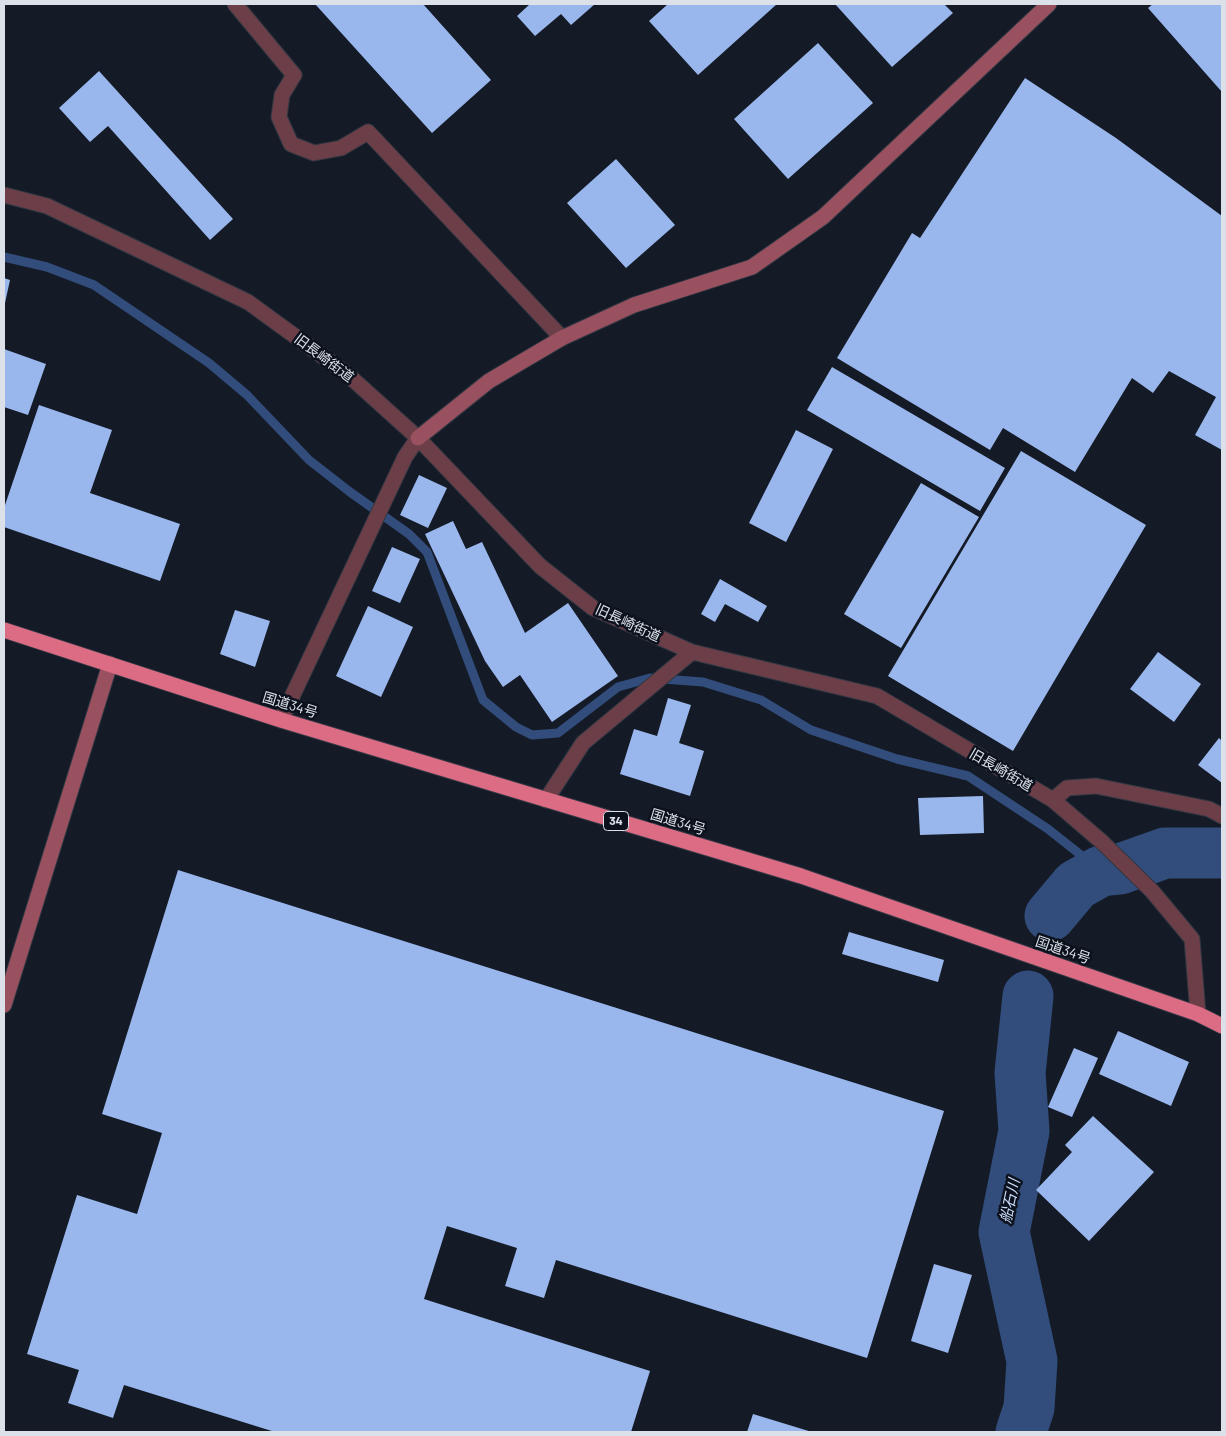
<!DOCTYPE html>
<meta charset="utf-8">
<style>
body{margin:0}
#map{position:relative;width:1226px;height:1436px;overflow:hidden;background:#141b27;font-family:Barlow,sans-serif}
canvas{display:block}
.frame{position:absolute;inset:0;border:5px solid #dce1e9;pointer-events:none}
</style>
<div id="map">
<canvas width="1226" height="1436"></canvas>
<div class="frame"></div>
</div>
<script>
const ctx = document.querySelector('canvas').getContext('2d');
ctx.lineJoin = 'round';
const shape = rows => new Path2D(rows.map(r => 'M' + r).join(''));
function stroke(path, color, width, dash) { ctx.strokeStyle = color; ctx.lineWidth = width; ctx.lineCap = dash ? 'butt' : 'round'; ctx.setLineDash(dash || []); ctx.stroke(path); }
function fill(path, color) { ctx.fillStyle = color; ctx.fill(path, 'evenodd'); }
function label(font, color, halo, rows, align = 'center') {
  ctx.font = font + ' Barlow,"Noto Sans JP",sans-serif'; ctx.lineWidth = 5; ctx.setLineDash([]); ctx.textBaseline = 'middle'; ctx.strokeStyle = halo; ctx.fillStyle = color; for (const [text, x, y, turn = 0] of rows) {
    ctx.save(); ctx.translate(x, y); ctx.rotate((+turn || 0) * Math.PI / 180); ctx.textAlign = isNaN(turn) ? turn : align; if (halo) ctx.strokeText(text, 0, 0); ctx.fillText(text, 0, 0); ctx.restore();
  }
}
const stream = shape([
 [4,257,47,267,94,285,209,363,247,395,309,460,350,492,409,534,427,552,483,700,516,727,532,735,558,733,618,687,650,678,703,682,761,700,811,730,897,759,968,776,1048,829,1101,871]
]);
const river = shape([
 [1050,916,1076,885,1101,871,1120,869,1165,853,1222,853],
 [1021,1432,1029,1408,1032,1361,1004,1232,1024,1131,1020,1073,1028,996]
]);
const building = shape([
 [315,4,423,4,491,80,432,133],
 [530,4,595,4,571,25,561,14,535,36,517,16],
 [668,4,777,4,698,75,649,21],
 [835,4,944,4,953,13,892,67],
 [1153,4,1222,4,1222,92,1148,8],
 [818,43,873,103,788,179,734,119],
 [99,71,233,219,210,240,108,126,90,142,59,108],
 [1025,78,1116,138,1222,216,1222,450,1195,435,1216,397,1169,371,1153,393,1132,378,1075,472,1003,428,990,450,837,358,912,233,920,238],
 [616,159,675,225,626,268,567,203],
 [4,278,10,280,5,303,4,303],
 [4,349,46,364,28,415,4,407],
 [832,367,1005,468,980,511,807,410],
 [39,405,112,430,90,493,180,524,160,581,4,527,4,508],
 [796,430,833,449,786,542,749,523],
 [1021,451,1146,525,1013,751,888,676],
 [419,475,447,488,428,528,400,515],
 [921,483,979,517,901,648,844,614],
 [453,521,466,549,482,542,525,633,568,603,618,676,552,722,520,675,503,687,485,661,425,534],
 [392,547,420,559,400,603,372,591],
 [720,579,767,606,758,622,725,604,715,622,701,614],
 [368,606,413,627,381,697,336,676],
 [235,610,270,621,255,667,220,654],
 [1158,652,1201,684,1174,722,1130,689],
 [668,698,691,705,679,743,704,751,690,796,620,774,634,729,657,736],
 [1219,738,1222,741,1222,783,1198,765],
 [983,796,984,833,920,835,918,798],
 [178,870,944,1111,867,1358,556,1260,544,1298,505,1286,517,1248,447,1226,424,1299,650,1371,631,1432,275,1432,124,1385,113,1418,68,1403,79,1370,27,1354,77,1195,137,1214,162,1133,102,1114],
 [849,932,944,960,938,982,842,954],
 [1118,1031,1189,1062,1171,1106,1099,1074],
 [1074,1048,1098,1058,1072,1117,1048,1107],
 [1093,1116,1154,1172,1089,1241,1036,1190,1072,1152,1065,1145],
 [934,1264,972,1275,948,1353,911,1341],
 [753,1414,812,1432,747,1432]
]);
const lane = shape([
 [235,4,294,75,282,95,279,117,291,144,314,153,341,148,368,132,562,338]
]);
const street = shape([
 [4,195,47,206,248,302,347,374,418,438,540,566,593,608,692,652,877,696,1053,800,1102,842,1152,891,1192,939,1198,1014],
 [281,720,405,457,418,438],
 [546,800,583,743,692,652],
 [1053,800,1067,788,1096,786,1209,809,1222,816]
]);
const secondary = shape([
 [418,438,489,381,562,338,634,305,752,267,823,217,1049,4],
 [4,1005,110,664]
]);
const highway = shape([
 [4,630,281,720,801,876,1198,1014,1222,1026]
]);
const shields = [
 [616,821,25]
];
const shieldNames = [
 ["34",616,821]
];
const streetNames = [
 ["旧長崎街道",324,358,37],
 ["旧長崎街道",628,623,25],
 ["国道34号",290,705,17],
 ["旧長崎街道",1001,770,30],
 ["国道34号",678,822,17],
 ["国道34号",1063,950,19]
];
const waterNames = [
 ["船石川",1010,1201,-78]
];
stroke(stream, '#324d7b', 9);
stroke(river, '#324d7b', 51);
fill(building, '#9ab7ed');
stroke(lane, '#303742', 17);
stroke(street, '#303742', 17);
stroke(secondary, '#303742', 17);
stroke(highway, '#303742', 17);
stroke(lane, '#6c3e47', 15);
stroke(street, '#6c3e47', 15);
stroke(secondary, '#995160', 15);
stroke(highway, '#dc6b84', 15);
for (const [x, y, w] of shields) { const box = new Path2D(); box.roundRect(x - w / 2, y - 9.5, w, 19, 4); ctx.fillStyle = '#0c121d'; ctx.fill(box); stroke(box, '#dce1e9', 1); }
label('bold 12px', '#dce1e9', null, shieldNames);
label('14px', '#dce1e9', '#0c121d', streetNames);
label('italic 15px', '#cbddfb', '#0c121d', waterNames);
</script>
